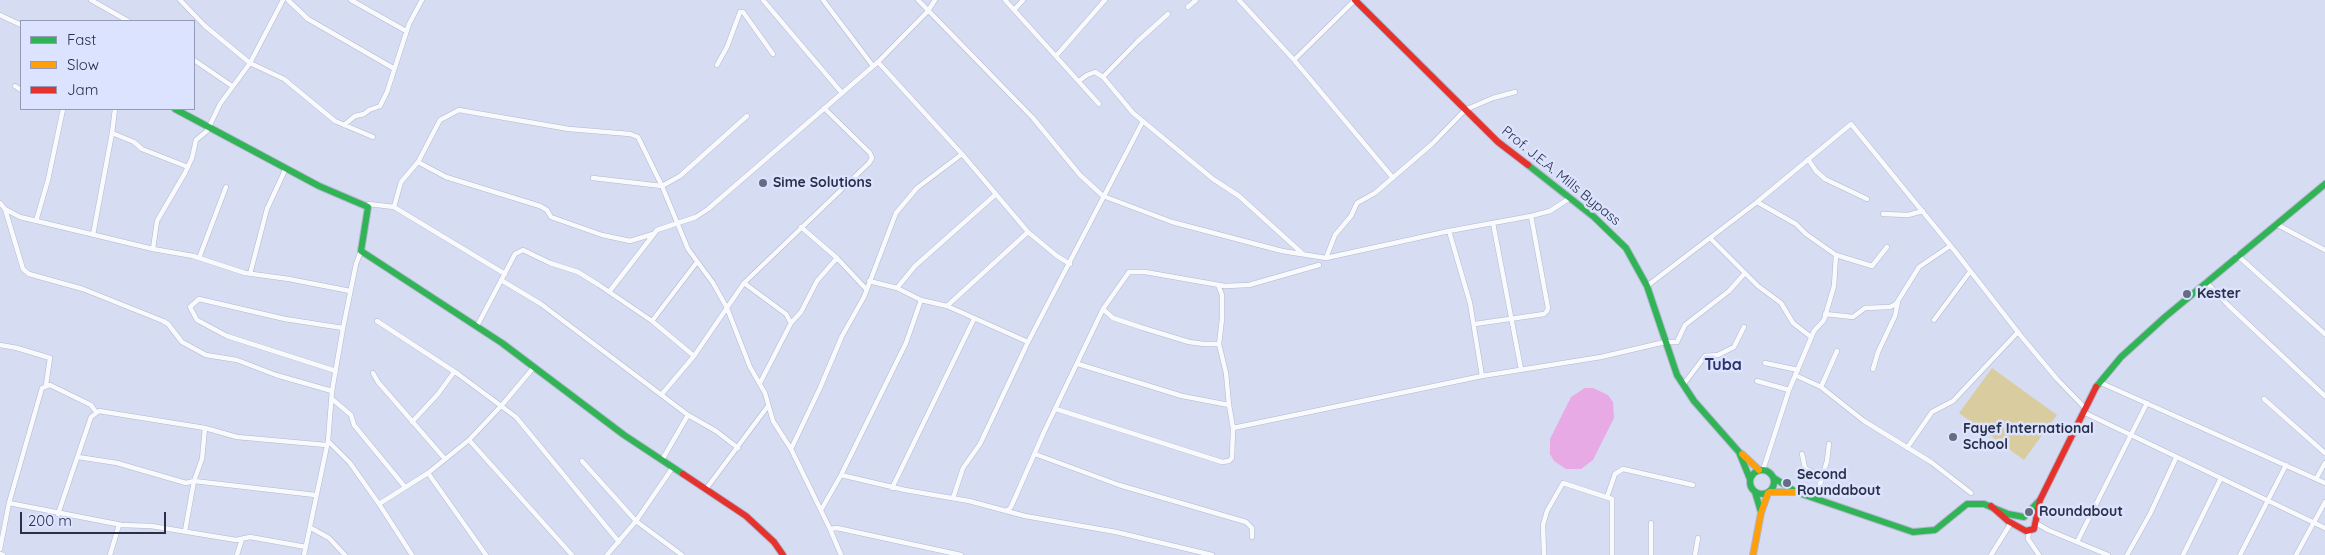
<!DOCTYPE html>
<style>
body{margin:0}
#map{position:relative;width:2325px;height:555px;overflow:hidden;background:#d6dcf2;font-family:Quicksand,sans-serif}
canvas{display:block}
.legend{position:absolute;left:20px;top:20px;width:175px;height:90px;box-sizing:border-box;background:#dce3fe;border:1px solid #959bb6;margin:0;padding:6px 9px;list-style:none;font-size:15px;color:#2a3049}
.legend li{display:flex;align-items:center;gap:10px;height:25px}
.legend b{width:25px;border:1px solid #959bb6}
.scale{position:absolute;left:20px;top:512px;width:146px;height:22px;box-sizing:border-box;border:2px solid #2a3049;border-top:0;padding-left:6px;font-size:15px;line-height:18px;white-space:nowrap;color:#2a3049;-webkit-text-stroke:4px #dce3fe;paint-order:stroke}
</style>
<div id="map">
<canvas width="2325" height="555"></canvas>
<ul class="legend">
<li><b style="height:6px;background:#30b455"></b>Fast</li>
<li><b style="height:6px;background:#ff9f0a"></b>Slow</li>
<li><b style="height:6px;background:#e5322d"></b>Jam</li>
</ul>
<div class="scale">200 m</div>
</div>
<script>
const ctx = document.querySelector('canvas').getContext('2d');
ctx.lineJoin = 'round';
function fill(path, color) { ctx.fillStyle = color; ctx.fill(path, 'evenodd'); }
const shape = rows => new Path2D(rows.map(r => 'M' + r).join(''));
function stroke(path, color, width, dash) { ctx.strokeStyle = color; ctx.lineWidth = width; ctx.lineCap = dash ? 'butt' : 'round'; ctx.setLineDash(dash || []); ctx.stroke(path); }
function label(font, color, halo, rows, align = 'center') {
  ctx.font = font + ' Quicksand,sans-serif'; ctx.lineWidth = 5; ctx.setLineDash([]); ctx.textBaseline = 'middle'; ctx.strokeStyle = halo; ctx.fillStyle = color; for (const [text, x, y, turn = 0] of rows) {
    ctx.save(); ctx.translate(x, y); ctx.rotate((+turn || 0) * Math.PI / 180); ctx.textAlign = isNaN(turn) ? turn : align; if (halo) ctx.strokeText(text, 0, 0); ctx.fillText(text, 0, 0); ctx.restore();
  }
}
const green = shape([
 [1992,368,2057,415,2024,460,1959,413]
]);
const water = shape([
 [1585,388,1593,388,1608,395,1613,402,1614,418,1593,460,1581,469,1566,469,1554,461,1550,454,1550,439,1571,397]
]);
const street = shape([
 [91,0,128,21],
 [180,0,205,26,250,63,284,79,335,121,373,137],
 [288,0,308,19,393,68],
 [351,0,406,31],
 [763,0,842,93],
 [823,0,873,66],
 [918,0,1033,118,1080,175,1103,196,1172,222,1282,251,1326,258,1449,231,1531,216,1550,211,1570,198],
 [1005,0,1099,104],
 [1239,0,1294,60,1393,178],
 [1188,7,1196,0],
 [1014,10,1023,0],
 [0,15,21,25],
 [1056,56,1105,0],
 [194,60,232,86],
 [1294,60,1355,0],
 [878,62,962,154,1028,232,1057,256,1070,264],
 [717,65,727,47,740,12,743,12,773,54],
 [1103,77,1138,41,1168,14],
 [1079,81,1087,75,1095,72,1103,77,1133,113,1213,179,1239,196,1303,254],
 [15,86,21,90],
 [115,109,112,133,134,142,142,149,188,167],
 [344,125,355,116,364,114,369,110,380,106,387,92,409,24,422,0],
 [1808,159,1816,171,1825,179,1867,199],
 [418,162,446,177,540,206,547,210,551,217,602,235,630,241,653,234],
 [593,178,662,186,680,176,747,116],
 [1757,202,1796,224,1806,234,1836,255,1834,286,1824,320,1814,331,1789,390,1763,470],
 [0,203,5,209,20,217,153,249,193,256,245,273,289,279,350,291],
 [368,207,369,204,394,207,505,274],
 [394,207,401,182,418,162,440,120,459,110,569,129,630,134,638,137,662,186,688,249,713,283,727,308,750,367,765,393,773,421,791,449,830,529,841,555],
 [5,209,23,269,29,274,83,289,163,321,168,324,182,342,206,355,237,360,276,375,332,391],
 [1883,214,1908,215,1923,211],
 [36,221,48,180,63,109],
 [1493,223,1521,369],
 [2276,224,2325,250],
 [801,227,837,258,867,290],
 [1449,231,1470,303,1482,376],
 [93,235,112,133],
 [1710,238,1758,286,1781,303,1793,323,1811,337],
 [153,249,157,221,185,173,192,158,196,140,207,131,220,104,250,63,283,0],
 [1836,255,1872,266,1887,247],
 [2237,255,2325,334],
 [199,258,226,187],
 [1326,258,1335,235,1351,216,1357,203,1375,193,1432,144,1465,110,1493,98,1515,92],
 [250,274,267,209,286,168],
 [501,280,541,304,688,415,716,431,738,448],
 [869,281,897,288,921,300,947,306,1028,342],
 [2206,282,2228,305,2325,396],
 [744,283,869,163,872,158,870,153,824,108],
 [1647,286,1757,202,1851,124,1954,250,2021,336,2057,379,2085,408],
 [897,288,915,266,995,195],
 [609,292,657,230,696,217,708,209,878,62,928,11,935,0],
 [947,306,1028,232],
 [1103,309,1113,318,1140,327,1189,342,1204,344,1219,344],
 [1825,314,1853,317,1865,308,1890,307,1896,304,1919,267,1950,246],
 [1934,320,1969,273],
 [377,321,458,374,516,417,619,542],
 [652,321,697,262],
 [791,323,801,312,817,281,837,258],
 [1475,324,1544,314,1547,311,1548,308,1531,216],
 [477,326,515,254,523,250,550,263,578,272,599,285,652,321,694,356],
 [0,345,17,348,50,358,46,385],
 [1765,363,1798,370],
 [1078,364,1182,396,1229,405],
 [1873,369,1878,352,1895,316,1898,302],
 [336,371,227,336,197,320,190,307,199,299,285,319,343,328],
 [373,373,378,382,445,459],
 [1795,375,1821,387,1864,421,1931,462,1971,493],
 [1757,381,1789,390],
 [2099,382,2325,483],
 [1683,385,1705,356,1718,355,1734,347,1744,327],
 [1821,387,1837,351],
 [662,394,694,356,744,283,786,314,791,323,760,383],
 [332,399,351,415,354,425,405,487],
 [2264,399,2325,453],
 [1056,409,1222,462,1229,461,1232,458,1233,428,1229,405,1226,373,1219,344,1222,319,1222,295,1219,287],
 [2083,412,2325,528],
 [412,422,438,394,454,372],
 [1233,428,1482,376,1601,357,1665,342,1677,342,1685,325,1729,291,1745,273],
 [469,440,572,555],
 [328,441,350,463,379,504,428,473,469,440,502,405,534,367],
 [1907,448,1932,412,1953,401,2018,332],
 [791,449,820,388,842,336,864,297,896,213,917,188,962,154],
 [1035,454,1119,485,1246,522,1252,528,1252,537],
 [1802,454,1805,468,1823,477],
 [78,457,117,463,186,483,194,481,315,495],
 [662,460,688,415],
 [582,461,636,521,682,555],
 [428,473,486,555],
 [841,475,905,490,969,501,1025,516,1116,532,1212,555],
 [2316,479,2325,463],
 [892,488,974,319],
 [706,489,768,406],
 [1607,497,1615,474,1623,469,1693,485],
 [953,498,963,468,980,444,1028,342,1143,121],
 [1816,498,1827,461,1829,444],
 [9,503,122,525,151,526,236,540,250,537,306,547],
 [379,504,412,555],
 [821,510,841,475,906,343,921,300],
 [1007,511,1011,507,1044,432,1103,309,1129,272,1145,272,1225,286,1249,285,1319,265],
 [58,514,91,417,99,411,205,428,237,437,326,445],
 [2036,523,2048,530,2108,555],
 [311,528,329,538,345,555],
 [830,529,837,528,961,555],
 [185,531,194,481,202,459,205,428],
 [2029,531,2028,539,2039,555],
 [2077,542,2147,403],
 [0,549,9,503,42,388,50,385,91,405,96,412],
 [0,554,3,555],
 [110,555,119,525],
 [237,555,242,539],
 [304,555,328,441,332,391,343,328,356,264,361,251],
 [607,555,636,521,673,467],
 [1544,555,1543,525,1547,511,1563,483,1612,499,1612,555],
 [1651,555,1651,523],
 [1695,555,1698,538],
 [1991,555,2011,523],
 [2127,555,2150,514,2176,458],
 [2183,555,2221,478],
 [2240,555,2286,465],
 [2296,555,2325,502]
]);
const fast = shape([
 [175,109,319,186,368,207,361,251,502,343,624,435,683,474],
 [1528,165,1594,217,1626,248,1647,286,1677,375,1694,401,1739,452,1750,479],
 [2096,387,2121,357,2165,317,2325,184],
 '1750 482a12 12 0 1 1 24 0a12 12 0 1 1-24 0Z',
 [1774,478,1796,492,1913,532,1935,530,1967,504,1984,504,2008,514,2024,517,2039,501],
 [1755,492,1761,512]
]);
const slow = shape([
 [1742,454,1759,470],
 [1770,492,1795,492],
 [1753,555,1761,513,1768,493]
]);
const jam = shape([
 [1355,0,1498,142,1528,165],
 [683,474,746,516,774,542,783,555],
 [1991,506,2008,521,2026,531,2034,529,2040,500,2096,387]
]);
const markers = [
 [763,183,5,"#666c84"],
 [2187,294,5,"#666c84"],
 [1953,437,5,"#666c84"],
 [1787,483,5,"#666c84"],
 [2029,512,5,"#666c84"]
];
const streetNames = [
 ["Prof. J.E.A. Mills Bypass",1561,176,39]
];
const poiNames = [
 ["Sime Solutions",773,183],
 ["Kester",2197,294],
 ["Fayef International",1963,429],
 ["School",1963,445],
 ["Second",1797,475],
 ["Roundabout",1797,491],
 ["Roundabout",2039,512]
];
const quarterNames = [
 ["Tuba",1723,365]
];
fill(green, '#d9cda0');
fill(water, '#e8aae4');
stroke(street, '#b2b8ce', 5.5);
stroke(fast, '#b2b8ce', 8);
stroke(slow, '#b2b8ce', 8);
stroke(jam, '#b2b8ce', 8);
stroke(street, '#f9fafd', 4.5);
stroke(fast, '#30b455', 6);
stroke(slow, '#ff9f0a', 6);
stroke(jam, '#e5322d', 6);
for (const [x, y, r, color] of markers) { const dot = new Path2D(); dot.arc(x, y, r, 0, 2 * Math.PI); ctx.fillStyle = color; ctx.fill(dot); stroke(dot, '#dce3fe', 2); }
label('14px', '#2a3049', '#dce3fe', streetNames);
label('bold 14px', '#2a3049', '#dce3fe', poiNames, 'left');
label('bold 16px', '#2b346a', '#dce3fe', quarterNames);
</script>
